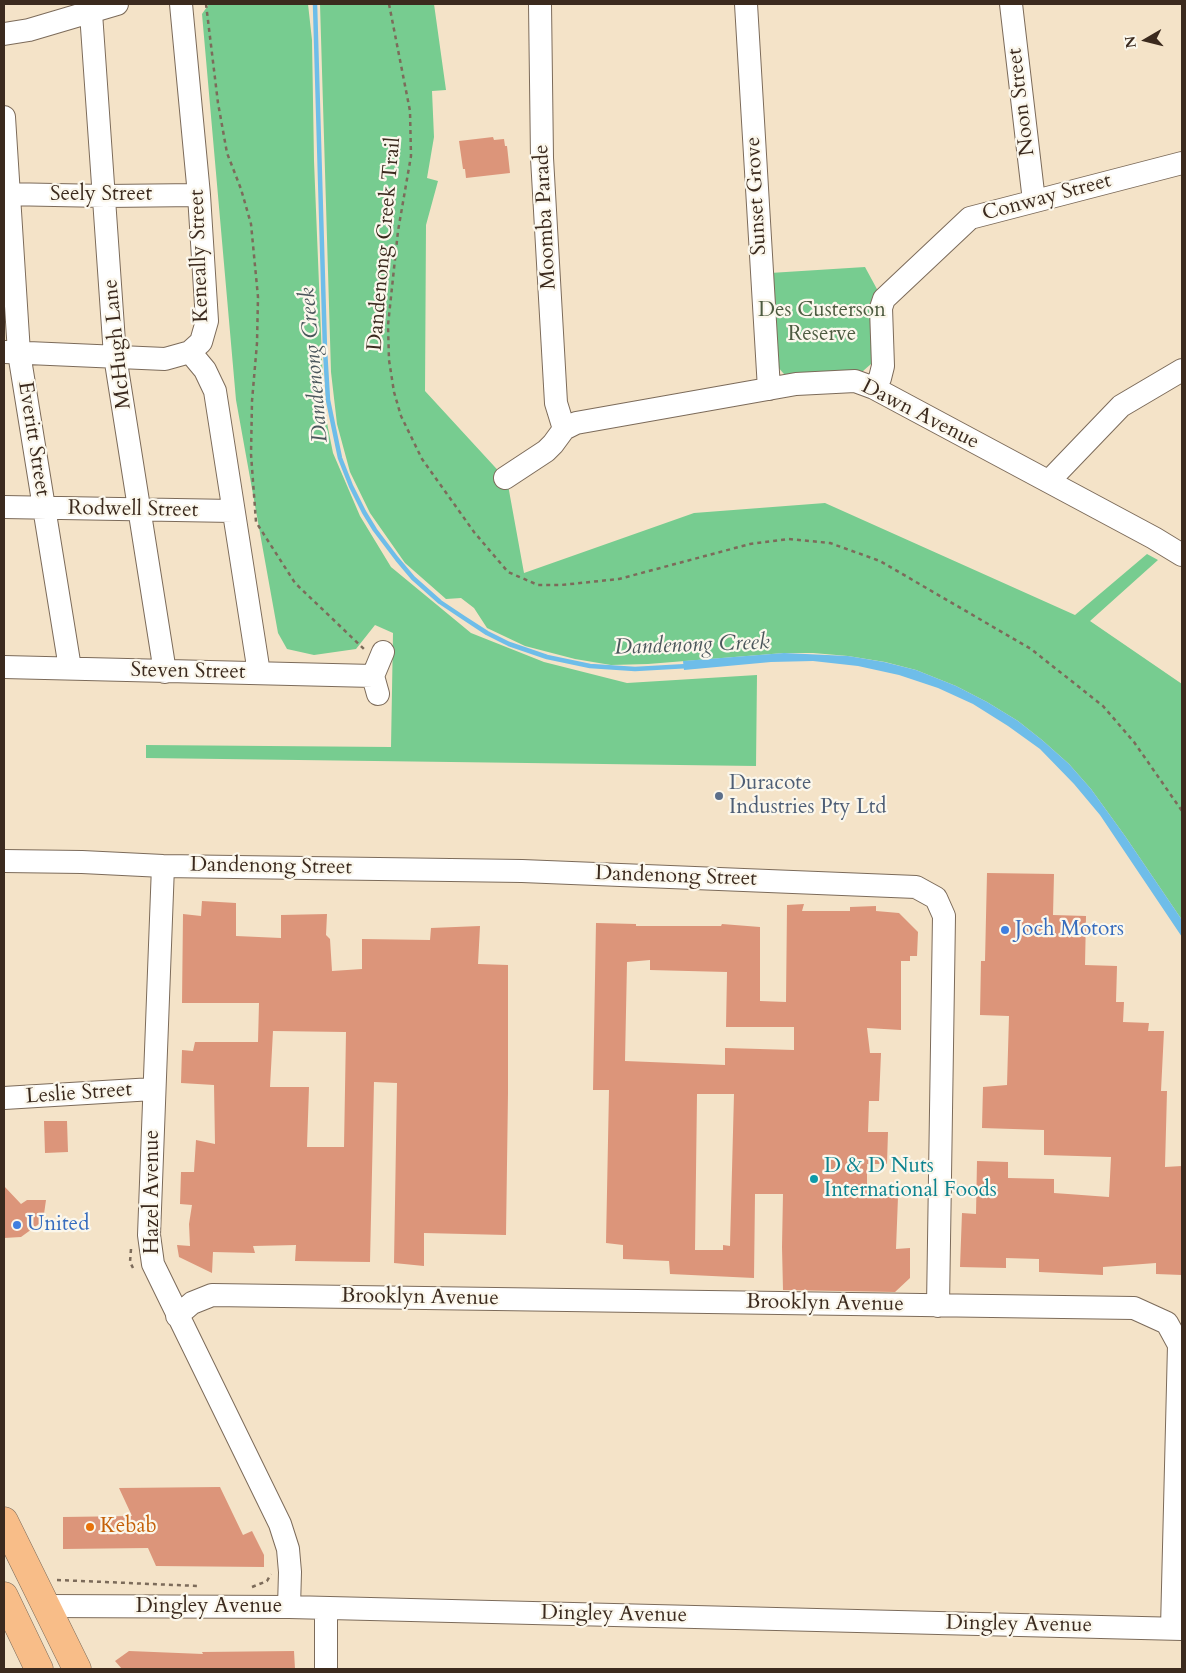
<!DOCTYPE html>
<style>
body{margin:0}
#map{position:relative;width:1186px;height:1673px;overflow:hidden;background:#f4e3c8;font-family:Cardo,serif}
canvas{display:block}
.frame{position:absolute;inset:0;border:5px solid #3b2a1e;pointer-events:none}
.north{position:absolute;left:1121px;top:15px;width:50px;height:50px;-webkit-text-stroke:4px #fbf7ec;paint-order:stroke;rotate:262deg;font-size:14px;font-weight:700;line-height:20px;text-align:center;color:#3b2a1e}
.north::after{content:'';display:block;margin:auto;width:18px;height:22px;background:#3b2a1e;clip-path:polygon(50% 0,100% 100%,50% 72%,0 100%)}
</style>
<div id="map">
<canvas width="1186" height="1673"></canvas>
<div class="frame"></div>
<div class="north">N</div>
</div>
<script>
const ctx = document.querySelector('canvas').getContext('2d');
ctx.lineJoin = 'round';
function fill(path, color) { ctx.fillStyle = color; ctx.fill(path, 'evenodd'); }
const shape = rows => new Path2D(rows.map(r => 'M' + r).join(''));
function stroke(path, color, width, dash) { ctx.strokeStyle = color; ctx.lineWidth = width; ctx.lineCap = dash ? 'butt' : 'round'; ctx.setLineDash(dash || []); ctx.stroke(path); }
function label(font, color, halo, rows, align = 'center') {
  ctx.font = font + ' Cardo,serif'; ctx.lineWidth = 4.5; ctx.setLineDash([]); ctx.textBaseline = 'middle'; ctx.strokeStyle = halo; ctx.fillStyle = color; for (const [text, x, y, turn = 0] of rows) {
    ctx.save(); ctx.translate(x, y); ctx.rotate((+turn || 0) * Math.PI / 180); ctx.textAlign = isNaN(turn) ? turn : align; if (halo) ctx.strokeText(text, 0, 0); ctx.fillText(text, 0, 0); ctx.restore();
  }
}
const green = shape([
 [209,4,308,4,312,40,314,161,324,408,333,453,360,516,391,567,471,633,544,662,627,683,757,675,756,766,146,758,146,745,391,747,393,633,375,625,356,649,314,655,287,649,278,633,236,400,202,14],
 [320,4,434,4,446,90,432,91,434,137,427,178,438,181,426,225,425,391,505,478,508,485,524,573,694,513,825,503,1075,615,1147,554,1158,560,1090,621,1182,684,1182,920,1125,836,1091,789,1069,764,1042,740,1018,721,987,702,956,686,916,670,885,662,848,656,813,653,784,653,648,664,611,665,575,659,525,646,487,628,474,608,461,598,446,599,405,563,370,513,350,472,337,424,331,372],
 [865,267,878,291,874,360,871,364,863,371,854,372,789,376,784,374,777,366,770,273]
]);
const water = shape([
 [784,653,848,656,884,662,916,670,956,686,987,702,1018,721,1042,740,1069,764,1091,789,1125,836,1182,920,1182,937,1100,815,1074,784,1040,749,1008,726,973,704,938,688,899,675,858,666,813,661,771,662,684,670,683,661]
]);
const stream = shape([
 [315,4,325,350,328,400,340,458,351,486,364,512,375,530,397,559,413,578,440,602,464,618,487,633,509,644,547,657,590,666,635,669,688,666]
]);
const building = shape([
 [493,137,494,140,504,139,505,146,507,146,510,173,466,178,465,169,463,169,459,141],
 [987,873,1054,874,1053,915,1086,916,1085,965,1117,966,1116,1002,1124,1002,1123,1022,1149,1023,1148,1031,1164,1031,1161,1091,1167,1091,1165,1167,1182,1166,1182,1275,1156,1274,1156,1263,1103,1267,1103,1275,1039,1272,1039,1259,1006,1258,1006,1268,960,1267,962,1213,976,1214,977,1161,1008,1162,1008,1178,1054,1179,1054,1193,1109,1197,1111,1157,1044,1155,1044,1130,982,1128,983,1087,1007,1085,1009,1016,980,1015,981,961,985,961],
 [202,901,236,903,236,936,281,938,281,915,327,914,326,935,330,939,332,971,362,969,362,939,430,940,431,928,480,926,478,964,508,965,508,1093,506,1235,424,1233,424,1266,394,1263,397,1083,374,1082,370,1262,295,1261,296,1245,253,1246,255,1253,213,1252,212,1273,179,1257,177,1245,190,1246,189,1224,192,1205,180,1204,181,1172,194,1172,196,1140,215,1144,214,1085,181,1083,182,1050,193,1051,195,1042,258,1042,259,1003,182,1003,183,914,201,916],
 [273,1031,346,1032,344,1147,307,1147,309,1087,270,1087],
 [804,904,802,911,850,911,850,907,876,906,876,911,899,913,918,932,917,956,910,956,910,961,901,961,901,1030,867,1028,870,1053,881,1053,879,1101,869,1101,868,1132,888,1132,887,1164,867,1164,867,1196,898,1197,896,1249,910,1248,910,1278,895,1292,783,1290,782,1247,783,1194,755,1194,754,1278,670,1274,669,1261,623,1259,623,1245,606,1243,609,1090,593,1090,596,923,636,924,636,926,721,926,722,924,760,927,760,1001,786,1002,787,905],
 [650,960,650,970,727,972,726,1027,794,1027,794,1050,725,1048,725,1065,625,1061,627,962],
 [697,1094,734,1094,730,1246,723,1245,723,1250,695,1250],
 [44,1121,67,1121,68,1152,45,1153],
 [4,1186,21,1204,27,1200,46,1200,43,1221,21,1237,4,1238],
 [220,1487,243,1535,252,1531,264,1555,264,1567,156,1566,148,1548,63,1549,63,1517,132,1516,119,1488],
 [129,1651,203,1654,202,1652,294,1651,295,1669,122,1669,115,1661]
]);
const path = shape([
 [206,4,218,103,227,153,241,189,251,224,258,297,257,343,252,401,251,454,256,522,295,583,365,650],
 [389,4,410,111,411,156,398,231,388,325,389,360,394,392,401,416,422,459,474,532,508,572,538,585,561,585,619,579,750,544,788,539,830,543,880,561,1031,649,1103,706,1134,742,1182,811],
 [131,1249,130,1262,133,1268],
 [57,1580,199,1586],
 [252,1587,267,1581,271,1574]
]);
const minor = shape([
 [88,4,91,13,115,356,165,672],
 [540,4,542,158,556,403,564,429],
 [746,4,769,389],
 [1011,4,1034,201],
 [4,34,29,30,117,4],
 [4,117,19,353,70,668],
 [4,194,105,196,199,195],
 [5,352,165,359,190,352,201,342,207,321,199,195,181,4],
 [190,352,205,370,215,391,259,673],
 [874,388,880,378,883,366,881,308,884,299,970,218,1182,163],
 [505,478,546,451,553,444,564,429,576,423,796,384,855,381,874,388,1154,538,1182,555],
 [1049,481,1121,406,1182,370],
 [4,507,233,511],
 [4,667,373,676],
 [378,694,373,676,383,652],
 [4,861,82,862,163,866,522,871,916,887,936,898,944,916,938,1306],
 [163,866,149,1235,153,1264,280,1524,288,1549,290,1572,289,1607],
 [4,1098,153,1089],
 [177,1316,192,1303,212,1295,1134,1308,1167,1323,1179,1345,1172,1628],
 [46,1606,289,1607,1182,1629],
 [326,1669,326,1608]
]);
const major = shape([
 [4,1521,77,1669],
 [4,1596,39,1669]
]);
const markers = [
 [719,796,5,"#5c6f8a"],
 [1005,930,5,"#3f7fe0"],
 [814,1179,5,"#0f9aa8"],
 [17,1225,5,"#3f7fe0"],
 [90,1527,5,"#e8710a"]
];
const streetNames = [
 ["Noon Street",1022,102,-97],
 ["Seely Street",101,195],
 ["Sunset Grove",757,196,-93],
 ["Conway Street",1047,198,-15],
 ["Moomba Parade",546,217,-93],
 ["Dandenong Creek Trail",385,244,-85],
 ["Keneally Street",200,256,-92],
 ["McHugh Lane",118,344,-96],
 ["Dawn Avenue",920,415,27],
 ["Everitt Street",33,439,81],
 ["Rodwell Street",133,510,1],
 ["Steven Street",188,672,1],
 ["Dandenong Street",271,867,1],
 ["Dandenong Street",676,877,2],
 ["Leslie Street",79,1094,-4],
 ["Hazel Avenue",153,1192,-90],
 ["Brooklyn Avenue",420,1298,1],
 ["Brooklyn Avenue",825,1304,1],
 ["Dingley Avenue",209,1607],
 ["Dingley Avenue",614,1615,1],
 ["Dingley Avenue",1019,1625,1]
];
const parkNames = [
 ["Des Custerson",822,311],
 ["Reserve",822,335]
];
const serviceNames = [
 ["Duracote",729,784],
 ["Industries Pty Ltd",729,808]
];
const shopNames = [
 ["Joch Motors",1015,930],
 ["United",27,1225]
];
const cultureNames = [
 ["D & D Nuts",824,1167],
 ["International Foods",824,1191]
];
const foodNames = [
 ["Kebab",100,1527]
];
const waterNames = [
 ["Dandenong Creek",315,365,-95],
 ["Dandenong Creek",692,646,-2]
];
fill(green, '#77cc90');
fill(water, '#6ebde9');
stroke(stream, '#6ebde9', 4.5);
fill(building, '#dc957a');
stroke(minor, '#7c6b5a', 24);
stroke(major, '#7c6b5a', 29);
stroke(path, '#7c6b5a', 2.5, [4, 4]);
stroke(minor, '#fff', 22);
stroke(major, '#f8bd88', 28);
for (const [x, y, r, color] of markers) { const dot = new Path2D(); dot.arc(x, y, r, 0, 2 * Math.PI); ctx.fillStyle = color; ctx.fill(dot); stroke(dot, '#fbf7ec', 2); }
label('21px', '#3b2a1e', '#fbf7ec', streetNames);
label('21px', '#4d5b40', '#fbf7ec', parkNames);
label('21px', '#4e5e75', '#fbf7ec', serviceNames, 'left');
label('21px', '#366cbe', '#fbf7ec', shopNames, 'left');
label('21px', '#0d838f', '#fbf7ec', cultureNames, 'left');
label('21px', '#c56008', '#fbf7ec', foodNames, 'left');
label('italic 22px', '#4a565b', '#fbf7ec', waterNames);
</script>
